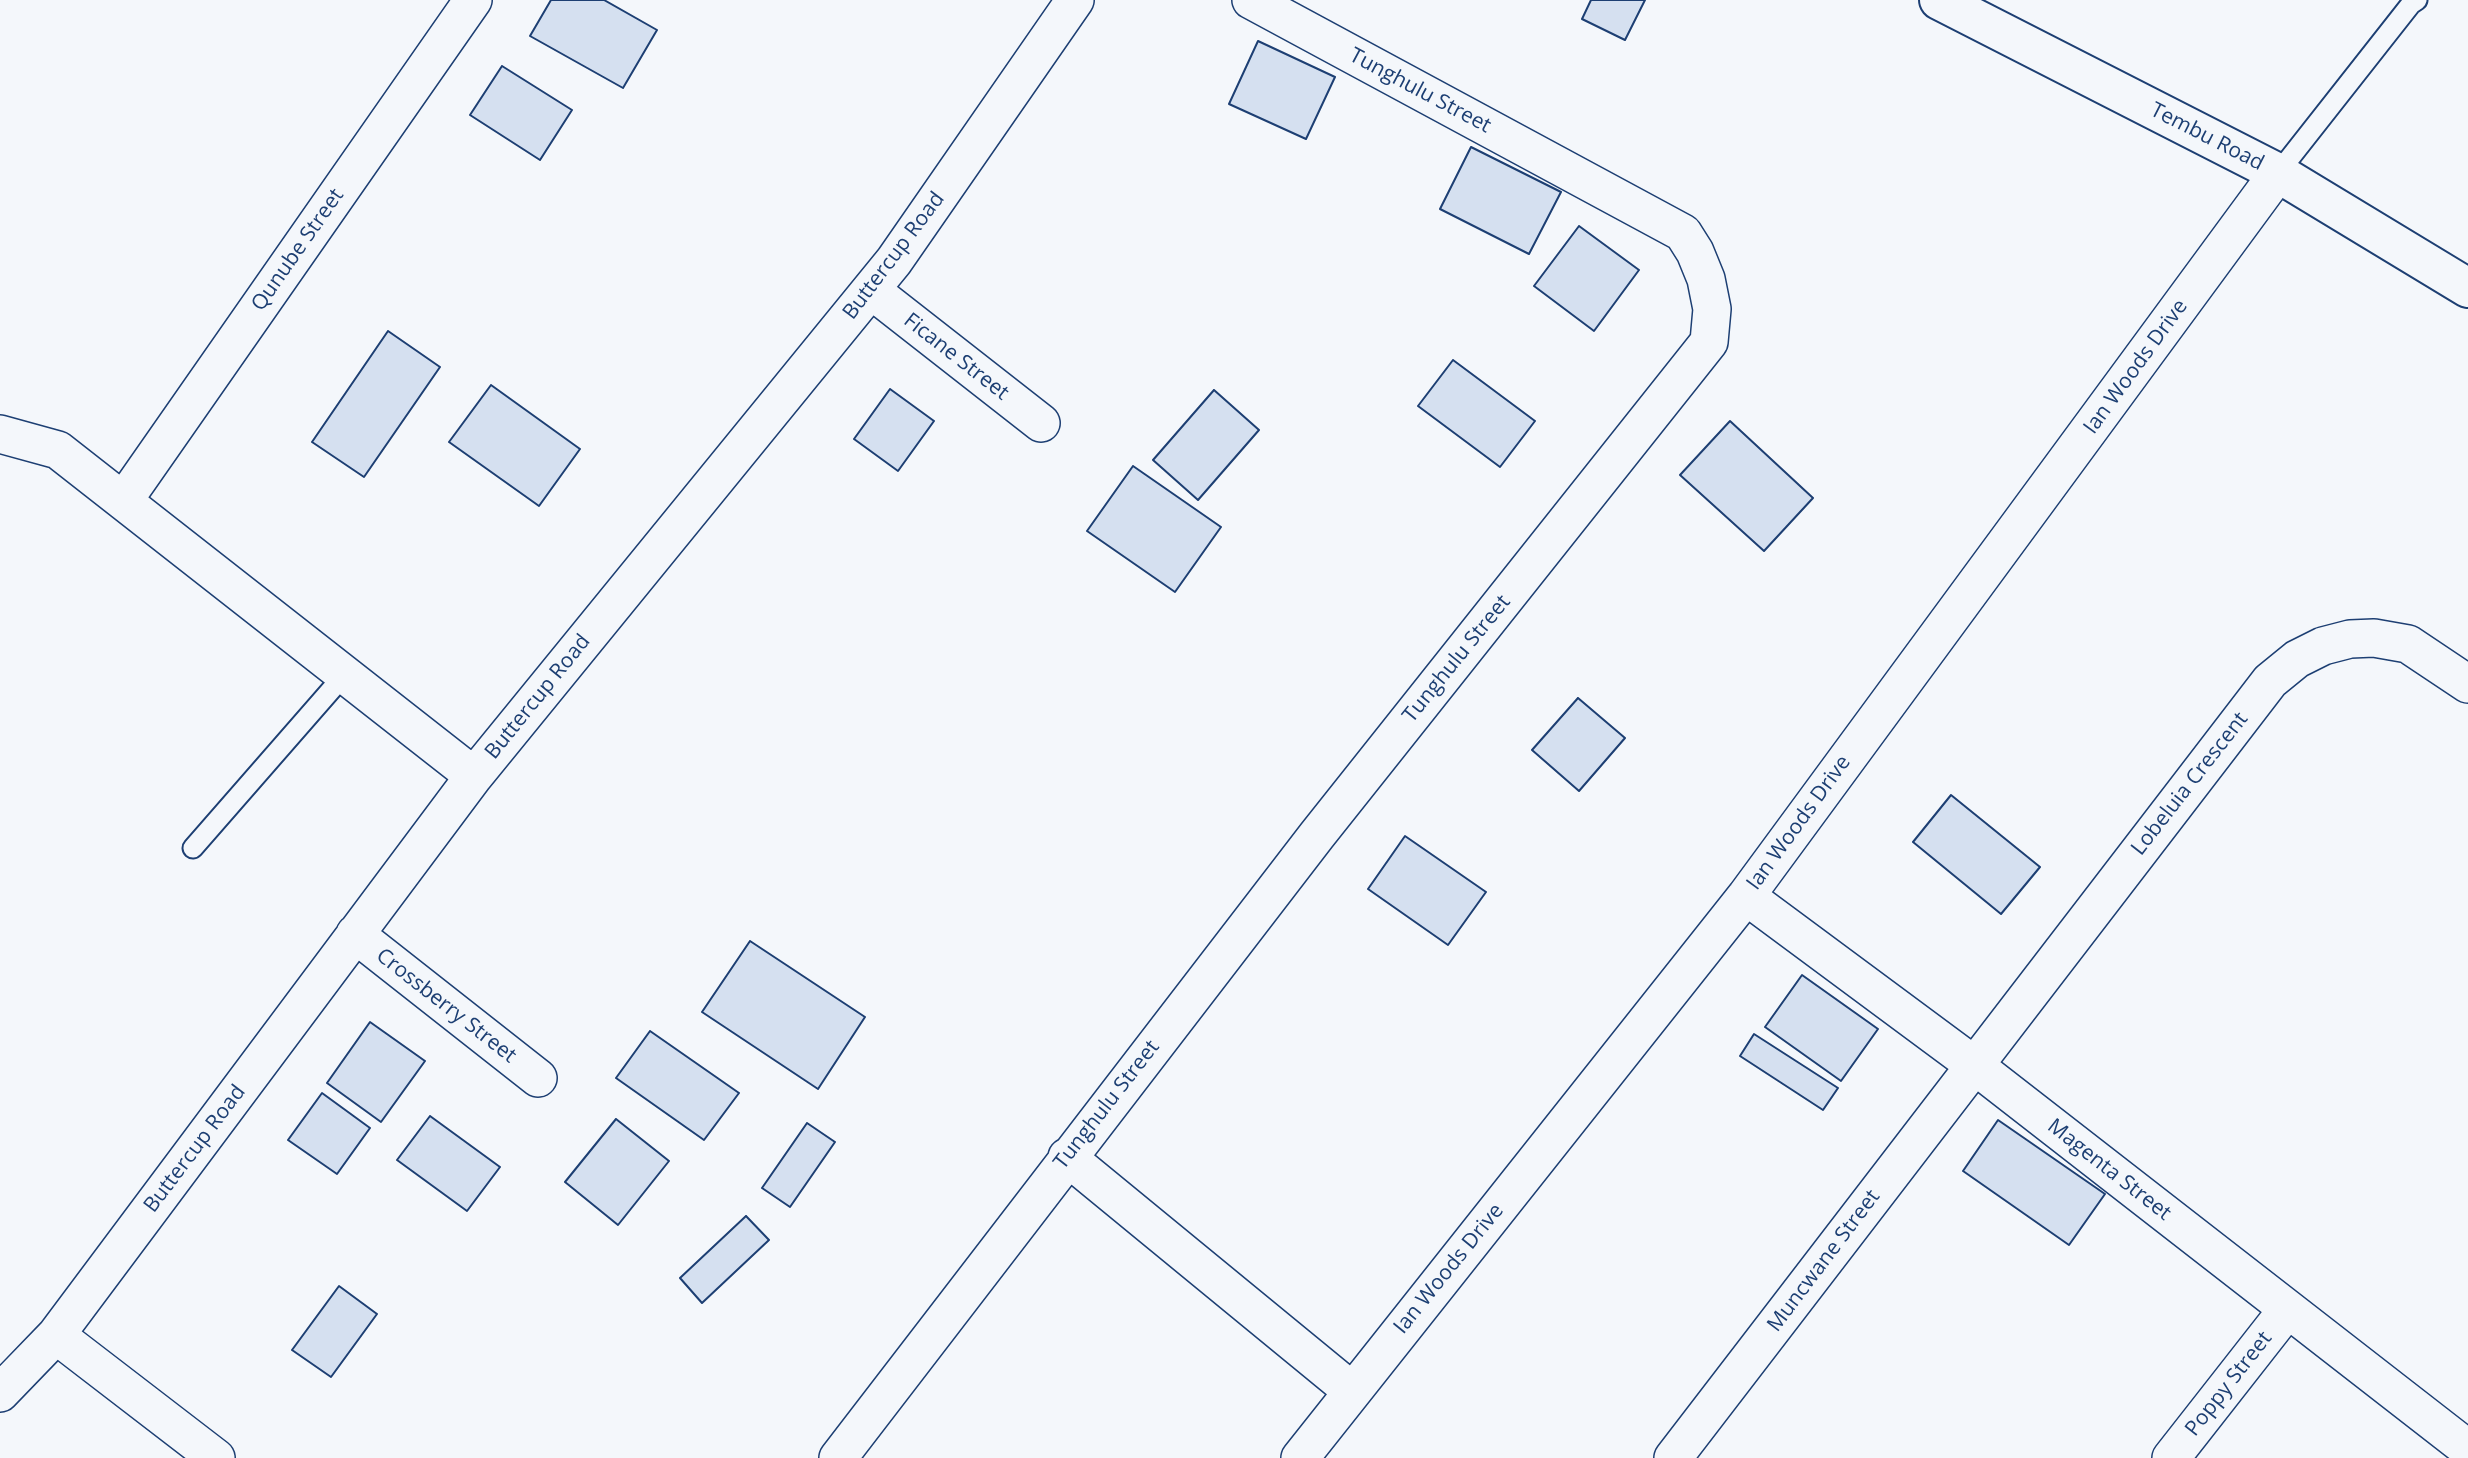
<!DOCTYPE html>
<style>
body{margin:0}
canvas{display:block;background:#f4f7fb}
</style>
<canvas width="2468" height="1458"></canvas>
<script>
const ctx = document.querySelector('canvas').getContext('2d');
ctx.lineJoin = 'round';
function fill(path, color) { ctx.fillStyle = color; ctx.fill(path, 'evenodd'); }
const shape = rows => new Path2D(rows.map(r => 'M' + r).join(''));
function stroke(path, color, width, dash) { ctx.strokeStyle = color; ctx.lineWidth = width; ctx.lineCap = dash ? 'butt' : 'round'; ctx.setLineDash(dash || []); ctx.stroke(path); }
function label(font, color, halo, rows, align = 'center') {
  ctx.font = font + ' "Open Sans",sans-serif'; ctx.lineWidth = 5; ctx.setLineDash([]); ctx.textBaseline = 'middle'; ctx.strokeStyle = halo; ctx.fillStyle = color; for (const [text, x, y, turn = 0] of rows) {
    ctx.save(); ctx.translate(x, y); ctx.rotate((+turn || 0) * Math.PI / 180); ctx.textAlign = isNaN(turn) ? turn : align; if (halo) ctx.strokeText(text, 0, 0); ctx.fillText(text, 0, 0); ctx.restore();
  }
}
const building = shape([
 [551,0,604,0,657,30,623,88,530,36,551,0],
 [1591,0,1645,0,1625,40,1582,19,1591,0],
 [1258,41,1335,77,1306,139,1229,104,1258,41],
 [502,66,572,110,540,160,470,115,502,66],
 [1471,147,1561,192,1529,254,1440,209,1471,147],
 [1579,226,1639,270,1594,331,1534,286,1579,226],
 [388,331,440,367,364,477,312,442,388,331],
 [1453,360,1535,421,1500,467,1418,406,1453,360],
 [491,385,580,449,539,506,449,442,491,385],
 [890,389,934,421,898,471,854,439,890,389],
 [1214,390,1259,430,1198,500,1153,460,1214,390],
 [1730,421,1813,498,1764,551,1680,475,1730,421],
 [1133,466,1221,527,1175,592,1087,531,1133,466],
 [1578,698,1625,738,1579,791,1532,750,1578,698],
 [1951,795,2040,867,2001,914,1913,842,1951,795],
 [1405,836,1486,892,1448,945,1368,889,1405,836],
 [750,941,865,1017,818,1089,702,1012,750,941],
 [1802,975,1878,1029,1841,1081,1765,1027,1802,975],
 [370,1022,425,1061,381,1122,327,1083,370,1022],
 [650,1031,739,1093,704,1140,616,1078,650,1031],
 [1754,1034,1838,1088,1823,1110,1740,1056,1754,1034],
 [322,1093,370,1128,337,1174,288,1140,322,1093],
 [430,1116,500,1167,467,1211,397,1160,430,1116],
 [616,1119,669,1161,618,1225,565,1182,616,1119],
 [1998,1120,2105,1194,2069,1245,1963,1171,1998,1120],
 [807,1123,835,1142,790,1207,762,1188,807,1123],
 [746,1216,769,1240,702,1303,680,1278,746,1216],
 [339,1286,377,1314,331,1377,292,1350,339,1286]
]);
const lane = shape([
 [2278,173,2411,4,2417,0],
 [193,848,345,674]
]);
const street = shape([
 [871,290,1041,423],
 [0,434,58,450,474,776],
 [124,500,473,0],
 [1746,896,1974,1065,2468,1449],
 [355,934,538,1078],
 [1067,1157,1352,1391],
 [56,1335,216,1458],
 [0,1393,56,1335,474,776,894,261,1075,0],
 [838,1458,1317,835,1709,342,1712,309,1706,279,1695,252,1683,233,1251,0],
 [1300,1458,1746,896,2278,173],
 [1673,1458,2270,681,2297,659,2323,646,2350,639,2374,638,2408,644,2468,684],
 [2171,1458,2287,1310]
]);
const secondary = shape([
 [1939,0,2278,173,2468,288]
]);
const streetNames = [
 ["Tunghulu Street",1420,91,28],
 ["Tembu Road",2207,137,27],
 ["Qunube Street",298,250,-55],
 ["Buttercup Road",894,256,-53],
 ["Ficane Street",956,357,38],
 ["Ian Woods Drive",2136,367,-54],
 ["Tunghulu Street",1457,659,-51],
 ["Buttercup Road",538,697,-51],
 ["Lobeluia Crescent",2190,784,-52],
 ["Ian Woods Drive",1799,823,-54],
 ["Crossberry Street",446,1006,38],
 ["Tunghulu Street",1107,1105,-52],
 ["Buttercup Road",195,1149,-53],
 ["Magenta Street",2109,1170,38],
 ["Muncwane Street",1824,1261,-53],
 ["Ian Woods Drive",1449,1269,-51],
 ["Poppy Street",2229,1384,-52]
];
fill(building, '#d5e0f0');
stroke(building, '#1d3f73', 2);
stroke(lane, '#1d3f73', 23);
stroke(street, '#1d3f73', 40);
stroke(secondary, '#1d3f73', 42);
stroke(lane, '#f4f7fb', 19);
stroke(street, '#f4f7fb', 37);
stroke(secondary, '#f4f7fb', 38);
label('21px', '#1d3f73', '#f4f7fb', streetNames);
</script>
